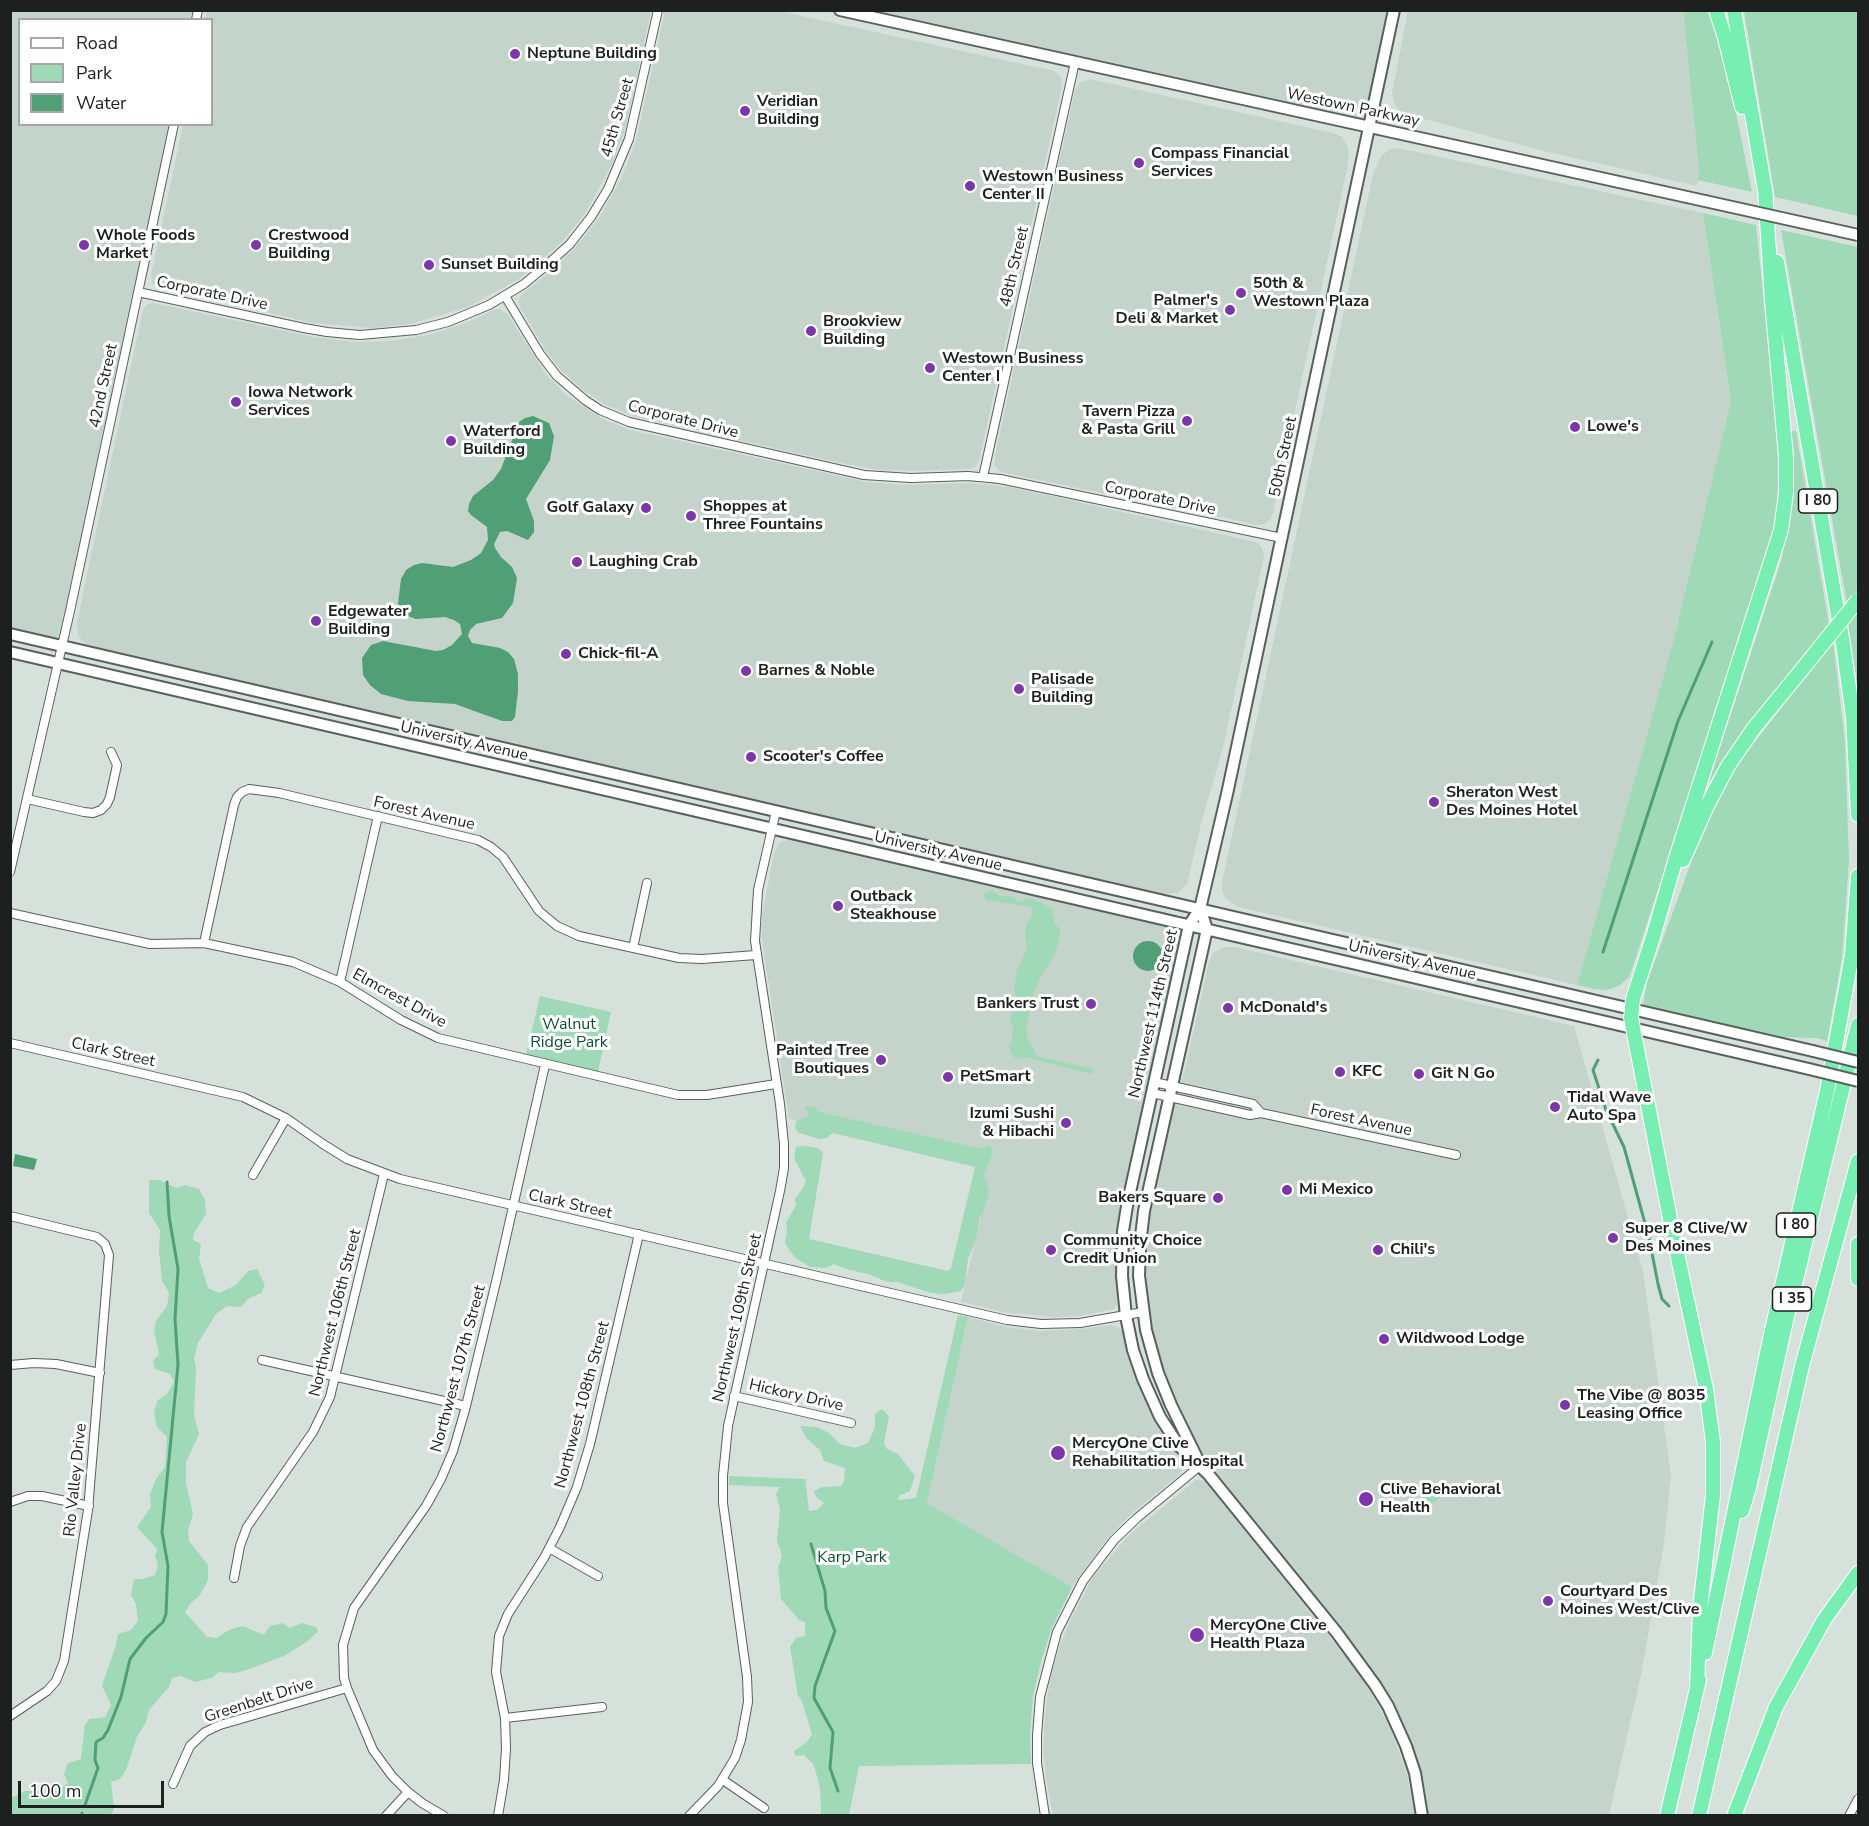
<!DOCTYPE html>
<style>
body{margin:0}
#map{position:relative;width:1869px;height:1826px;overflow:hidden;background:#d7e1db;font-family:"Nunito Sans",sans-serif}
canvas{display:block}
.frame{position:absolute;inset:0;border:12px solid #1d201e;pointer-events:none}
.legend{position:absolute;left:18px;top:18px;width:195px;height:108px;box-sizing:border-box;background:#fff;border:2px solid #a5a6a5;margin:0;padding:8px 10px;list-style:none;font-size:18px;color:#1d201e}
.legend li{display:flex;align-items:center;gap:12px;height:30px}
.legend b{width:30px;border:2px solid #a5a6a5}
.scale{position:absolute;left:18px;top:1781px;width:146px;height:27px;box-sizing:border-box;border:3px solid #1d201e;border-top:0;padding-left:8px;font-size:18px;line-height:21px;white-space:nowrap;color:#1d201e;-webkit-text-stroke:4px #fff;paint-order:stroke}
</style>
<div id="map">
<canvas width="1869" height="1826"></canvas>
<div class="frame"></div>
<ul class="legend">
<li><b style="height:8px;background:#fff"></b>Road</li>
<li><b style="height:16px;background:#a0d9b8"></b>Park</li>
<li><b style="height:16px;background:#509f77"></b>Water</li>
</ul>
<div class="scale">100 m</div>
</div>
<script>
const ctx = document.querySelector('canvas').getContext('2d');
ctx.lineJoin = 'round';
function fill(path, color) { ctx.fillStyle = color; ctx.fill(path, 'evenodd'); }
const shape = rows => new Path2D(rows.map(r => 'M' + r).join(''));
function stroke(path, color, width, dash) { ctx.strokeStyle = color; ctx.lineWidth = width; ctx.lineCap = dash ? 'butt' : 'round'; ctx.setLineDash(dash || []); ctx.stroke(path); }
function label(font, color, halo, rows, align = 'center') {
  ctx.font = font + ' "Nunito Sans",sans-serif'; ctx.lineWidth = 6; ctx.setLineDash([]); ctx.textBaseline = 'middle'; ctx.strokeStyle = halo; ctx.fillStyle = color; for (const [text, x, y, turn = 0] of rows) {
    ctx.save(); ctx.translate(x, y); ctx.rotate((+turn || 0) * Math.PI / 180); ctx.textAlign = isNaN(turn) ? turn : align; if (halo) ctx.strokeText(text, 0, 0); ctx.fillText(text, 0, 0); ctx.restore();
  }
}
const built = shape([
 [11,11,198,11,196,19,20,20,20,124,173,125,61,646,11,634],
 [207,11,207,10,651,11,626,127,613,162,586,212,562,242,519,279,468,307,411,324,372,328,313,323,158,287,152,283,151,275,183,125,212,124,212,20,205,19],
 [665,11,779,11,1054,71,1061,77,1062,86,979,461,975,467,970,469,916,471,879,470,831,461,633,416,604,404,579,387,560,369,544,348,520,307,519,299,522,294,545,276,575,248,601,215,621,179,636,141],
 [840,11,1394,11,1369,127],
 [1408,11,1683,11,1699,171,1697,186,1540,150,1402,113,1395,105,1392,93],
 [1090,79,1333,133,1342,137,1347,145,1349,154,1347,169,1273,513,1270,520,1264,524,1257,525,1190,510,1149,503,1001,472,995,466,995,455,1075,90,1081,82],
 [1398,148,1703,213,1731,401,1674,638,1577,985,1238,907,1226,899,1222,890,1222,882,1373,174,1381,156,1389,150],
 [154,303,314,337,355,342,391,341,427,335,461,325,494,310,500,309,508,315,545,373,566,395,603,419,630,430,867,482,902,485,970,483,1011,487,1256,542,1262,547,1264,556,1223,748,1202,820,1187,884,1178,893,1162,894,88,646,78,636,77,622,143,309,148,304],
 [791,839,1152,922,1168,927,1175,934,1178,941,1178,950,1119,1218,1116,1263,1117,1305,1114,1309,1079,1316,1055,1317,1009,1313,961,1302,987,1191,979,1164,789,1119,762,939,762,916,774,854,779,843],
 [1225,947,1235,947,1574,1026,1643,1271,1671,1476,1664,1544,1641,1675,1609,1815,1429,1815,1417,1758,1406,1729,1390,1697,1352,1643,1207,1461,1188,1431,1164,1378,1152,1329,1147,1295,1145,1267,1146,1232,1151,1203,1172,1111,1185,1069,1209,962,1214,952],
 [968,1317,1006,1327,1039,1331,1081,1329,1110,1325,1120,1328,1123,1333,1137,1381,1154,1419,1184,1465,1180,1474,1132,1513,1110,1535,1072,1587,927,1503],
 [1196,1480,1202,1480,1207,1483,1363,1679,1389,1725,1407,1774,1415,1815,1053,1815,1047,1784,1043,1751,1045,1715,1050,1679,1058,1650,1070,1621,1093,1577,1129,1535]
]);
const green = shape([
 [1683,11,1710,11,1732,93,1752,192,1698,180,1699,171],
 [1744,11,1858,11,1858,216,1775,197],
 [1703,213,1756,225,1779,449,1777,509,1772,540,1632,969,1629,977,1619,986,1607,990,1594,989,1577,985,1674,638,1731,401],
 [1781,230,1858,247,1858,589,1847,604],
 [1791,431,1796,431,1829,625,1738,738,1708,784,1782,558,1794,489],
 [1858,609,1858,691,1848,623],
 [1833,641,1845,742,1849,860,1842,958,1827,1041,1816,1038,1784,1037,1643,1005,1647,982,1705,825,1733,770],
 [993,891,1000,896,1010,896,1019,902,1025,899,1033,899,1052,908,1054,922,1060,930,1060,937,1054,956,1040,978,1034,993,1027,1022,1027,1036,1036,1054,1040,1057,1093,1069,1092,1074,1025,1057,1016,1059,1011,1053,1009,1046,1012,1040,1013,1029,1010,1019,1016,997,1014,989,1017,971,1027,947,1025,936,1027,924,1034,912,1030,907,985,900,984,895,987,892],
 [540,996,611,1012,598,1072,526,1055],
 [806,1107,814,1107,819,1112,979,1148,984,1149,986,1146,991,1146,993,1152,984,1176,989,1189,988,1195,983,1213,980,1217,976,1240,968,1259,965,1285,961,1291,946,1294,931,1293,897,1282,887,1282,871,1275,846,1269,834,1264,826,1268,810,1267,797,1259,790,1251,785,1243,787,1232,786,1223,796,1205,795,1198,802,1190,806,1181,794,1158,796,1147,806,1146,818,1148,823,1153,809,1239,948,1271,951,1268,975,1167,833,1133,826,1138,820,1139,799,1133,795,1129,796,1122,808,1116,809,1112,805,1110],
 [149,1180,159,1180,177,1188,185,1185,199,1189,205,1200,206,1214,194,1233,193,1240,201,1244,199,1259,208,1288,219,1293,236,1285,248,1271,257,1269,265,1285,261,1293,248,1299,241,1307,227,1306,216,1314,198,1343,194,1358,196,1369,194,1415,199,1434,186,1462,186,1483,193,1514,188,1530,189,1541,208,1565,208,1580,200,1595,190,1604,185,1612,207,1637,216,1638,231,1629,243,1626,264,1635,270,1626,283,1623,290,1628,302,1623,316,1627,318,1631,308,1641,286,1655,250,1669,235,1673,219,1672,212,1678,195,1682,181,1676,172,1678,169,1687,149,1710,146,1722,137,1737,126,1770,120,1779,111,1782,114,1809,111,1815,11,1815,11,1798,25,1791,57,1791,68,1783,64,1774,68,1763,81,1759,85,1725,89,1719,105,1717,111,1705,102,1686,116,1645,118,1634,131,1630,138,1621,136,1604,131,1595,134,1579,143,1579,155,1575,158,1565,155,1556,157,1549,137,1527,151,1507,150,1494,156,1479,165,1467,167,1437,157,1427,154,1413,157,1401,167,1394,174,1382,170,1374,155,1369,153,1361,159,1354,154,1331,156,1321,167,1306,169,1293,162,1281,159,1250,160,1230,149,1213],
 [958,1315,968,1317,927,1503,1072,1587,1052,1628,1042,1658,1033,1696,1030,1733,1031,1764,859,1766,849,1815,821,1815,820,1788,814,1765,804,1755,795,1756,794,1751,807,1742,812,1734,801,1699,798,1696,790,1647,796,1638,805,1636,805,1622,799,1620,781,1599,778,1568,782,1555,777,1541,780,1509,776,1494,780,1487,729,1485,729,1476,805,1479,809,1511,817,1510,824,1503,816,1497,814,1491,822,1487,841,1486,844,1481,845,1468,824,1461,820,1450,806,1438,800,1426,817,1427,829,1433,840,1444,855,1448,868,1443,875,1427,875,1414,882,1409,889,1416,884,1443,887,1449,898,1454,915,1476,910,1491,899,1496,898,1500,916,1498],
 [1436,1487,1443,1495,1419,1515,1412,1507]
]);
const water = shape([
 [533,416,549,423,554,436,550,460,526,499,534,521,534,532,528,540,507,531,500,532,494,544,495,548,501,557,512,567,517,578,513,603,502,618,476,624,470,630,468,636,472,643,500,648,508,652,514,659,518,674,518,691,515,717,512,721,502,721,455,704,408,701,381,694,370,685,363,675,362,658,371,645,383,641,436,651,443,650,452,645,462,634,460,624,454,620,445,617,416,619,402,614,398,604,401,579,406,570,414,565,422,563,453,567,471,560,481,553,488,540,487,527,471,515,468,511,469,504,473,496,493,480,501,469,519,422,525,418],
 '1133 956a15 15 0 1 1 30 0a15 15 0 1 1-30 0Z',
 [15,1154,37,1159,34,1170,13,1166]
]);
const stream = shape([
 [1603,952,1678,721,1712,642],
 [1598,1060,1593,1070,1606,1110,1624,1147,1649,1238,1658,1284,1662,1299,1669,1306],
 [811,1544,825,1591,826,1608,835,1631,815,1686,814,1698,833,1732,830,1768,838,1791],
 [85,1805,98,1768,95,1760,96,1742,103,1738,108,1730,121,1697,130,1659,146,1638,163,1622,166,1614,168,1566,162,1532,178,1365,175,1319,178,1269,169,1216,167,1182],
 [81,1816,82,1813]
]);
const street = shape([
 [196,20,198,10],
 [138,292,304,328,327,332,360,335,416,330,448,322,489,305,524,284,548,264,570,244,591,217,608,189,629,139,658,10],
 [505,296,540,354,557,376,585,400,600,410,629,422,864,475,911,478,968,476,1000,479,1282,538],
 [983,477,1075,62],
 [27,799,84,812,93,813,101,810,107,804,110,797,117,765,111,752],
 [10,872,70,611,174,124],
 [10,913,150,944,204,943,293,962,340,982,401,1020,438,1038,678,1095,707,1095,776,1084],
 [204,943,234,805,237,797,242,792,249,789,279,793,478,840,491,847,503,857,539,911,557,926,579,936,679,958,702,959,756,955],
 [633,948,647,883],
 [340,982,378,816],
 [10,1043,243,1097,286,1118,323,1144,347,1159,400,1179,1007,1320,1041,1324,1080,1323,1143,1312],
 [1154,1082,1253,1104,1261,1113],
 [1152,1093,1250,1115,1261,1113,1456,1155],
 [253,1175,286,1118],
 [10,1216,97,1237,105,1244,109,1255,88,1510,64,1661,56,1681,47,1691,10,1716],
 [262,1360,466,1406],
 [10,1365,34,1363,56,1364,100,1373],
 [734,1396,851,1423],
 [10,1502,28,1496,42,1496,89,1506],
 [549,1548,598,1576],
 [234,1578,240,1546,247,1527,313,1432,330,1397,384,1174],
 [505,1718,602,1707],
 [723,1780,764,1808],
 [173,1784,190,1746,205,1732,220,1725,347,1688],
 [386,1816,408,1792],
 [444,1816,422,1803,408,1792,392,1776,373,1750,347,1688,344,1678,343,1645,354,1608,426,1506,441,1479,453,1451,465,1410,496,1282,545,1065],
 [498,1816,504,1780,506,1748,505,1718,496,1672,499,1636,508,1614,544,1558,560,1527,577,1487,590,1444,639,1234],
 [689,1816,718,1786,735,1758,741,1740,748,1702,747,1677,723,1503,723,1476,728,1426,780,1191,784,1168,784,1144,780,1104,755,941,758,890,776,811],
 [1045,1816,1037,1763,1037,1735,1040,1697,1057,1632,1083,1581,1114,1540,1137,1518,1201,1465],
 [1849,1816,1858,1799]
]);
const secondary = shape([
 [840,10,1705,201],
 [1394,10,1227,794,1200,909,1189,925,1127,1206,1123,1231,1122,1276,1126,1316,1133,1350,1143,1379,1160,1417,1179,1446,1209,1475,1337,1633,1375,1685,1388,1706,1406,1746,1415,1773,1422,1816],
 [10,634,1813,1051],
 [10,652,1809,1069],
 [1198,1460,1171,1405,1158,1373,1146,1330,1139,1276,1140,1245,1144,1211,1207,929,1200,909]
]);
const highway = shape([
 [1716,10,1725,38,1742,107],
 [1734,10,1766,196],
 [1777,262,1843,644,1853,717,1858,815],
 [1683,860,1707,806,1728,766,1754,728,1804,667],
 [1858,1244,1858,1279],
 [1742,1511,1749,1488,1785,1325,1858,1025],
 [1705,1653,1771,1334,1827,1091,1852,955,1858,876],
 [1697,1688,1700,1609,1713,1495,1713,1442,1706,1389,1673,1234,1631,1018,1633,999,1653,937,1676,858,1781,530,1786,493,1786,457,1772,301,1765,188],
 [1667,1816,1699,1680],
 [1699,1816,1802,1366,1858,1161],
 [1734,1816,1776,1707,1824,1620,1858,1573]
]);
const secondaryBridge = shape([
 [1705,201,1858,235],
 [1813,1051,1858,1062],
 [1809,1069,1858,1081]
]);
const highwayBridge = shape([
 [1804,667,1858,600]
]);
const markers = [
 [515,54,6,"#7d36a9"],
 [745,111,6,"#7d36a9"],
 [1139,163,6,"#7d36a9"],
 [970,186,6,"#7d36a9"],
 [84,245,6,"#7d36a9"],
 [256,245,6,"#7d36a9"],
 [429,265,6,"#7d36a9"],
 [1241,293,6,"#7d36a9"],
 [1230,310,6,"#7d36a9"],
 [811,331,6,"#7d36a9"],
 [930,368,6,"#7d36a9"],
 [236,402,6,"#7d36a9"],
 [1187,421,6,"#7d36a9"],
 [1575,427,6,"#7d36a9"],
 [451,441,6,"#7d36a9"],
 [646,508,6,"#7d36a9"],
 [691,516,6,"#7d36a9"],
 [577,562,6,"#7d36a9"],
 [316,621,6,"#7d36a9"],
 [566,654,6,"#7d36a9"],
 [746,671,6,"#7d36a9"],
 [1019,689,6,"#7d36a9"],
 [751,757,6,"#7d36a9"],
 [1434,802,6,"#7d36a9"],
 [838,906,6,"#7d36a9"],
 [1091,1004,6,"#7d36a9"],
 [1228,1008,6,"#7d36a9"],
 [881,1060,6,"#7d36a9"],
 [1340,1072,6,"#7d36a9"],
 [1419,1074,6,"#7d36a9"],
 [948,1077,6,"#7d36a9"],
 [1555,1107,6,"#7d36a9"],
 [1066,1123,6,"#7d36a9"],
 [1287,1190,6,"#7d36a9"],
 [1218,1198,6,"#7d36a9"],
 [1613,1238,6,"#7d36a9"],
 [1051,1250,6,"#7d36a9"],
 [1378,1250,6,"#7d36a9"],
 [1384,1339,6,"#7d36a9"],
 [1565,1405,6,"#7d36a9"],
 [1058,1453,8,"#7d36a9"],
 [1366,1499,8,"#7d36a9"],
 [1548,1601,6,"#7d36a9"],
 [1197,1635,8,"#7d36a9"]
];
const shields = [
 [1818,501,39],
 [1796,1225,39],
 [1792,1299,39]
];
const shieldNames = [
 ["I 80",1818,501],
 ["I 80",1796,1225],
 ["I 35",1792,1299]
];
const poiNames = [
 ["Neptune Building",527,54],
 ["Veridian",757,102],
 ["Building",757,120],
 ["Compass Financial",1151,154],
 ["Services",1151,172],
 ["Westown Business",982,177],
 ["Center II",982,195],
 ["Whole Foods",96,236],
 ["Market",96,254],
 ["Crestwood",268,236],
 ["Building",268,254],
 ["Sunset Building",441,265],
 ["50th &",1253,284],
 ["Westown Plaza",1253,302],
 ["Palmer's",1218,301,"right"],
 ["Deli & Market",1218,319,"right"],
 ["Brookview",823,322],
 ["Building",823,340],
 ["Westown Business",942,359],
 ["Center I",942,377],
 ["Iowa Network",248,393],
 ["Services",248,411],
 ["Tavern Pizza",1175,412,"right"],
 ["& Pasta Grill",1175,430,"right"],
 ["Lowe's",1587,427],
 ["Waterford",463,432],
 ["Building",463,450],
 ["Shoppes at",703,507],
 ["Three Fountains",703,525],
 ["Golf Galaxy",634,508,"right"],
 ["Laughing Crab",589,562],
 ["Edgewater",328,612],
 ["Building",328,630],
 ["Chick-fil-A",578,654],
 ["Barnes & Noble",758,671],
 ["Palisade",1031,680],
 ["Building",1031,698],
 ["Scooter's Coffee",763,757],
 ["Sheraton West",1446,793],
 ["Des Moines Hotel",1446,811],
 ["Outback",850,897],
 ["Steakhouse",850,915],
 ["Bankers Trust",1079,1004,"right"],
 ["McDonald's",1240,1008],
 ["Painted Tree",869,1051,"right"],
 ["Boutiques",869,1069,"right"],
 ["KFC",1352,1072],
 ["Git N Go",1431,1074],
 ["PetSmart",960,1077],
 ["Tidal Wave",1567,1098],
 ["Auto Spa",1567,1116],
 ["Izumi Sushi",1054,1114,"right"],
 ["& Hibachi",1054,1132,"right"],
 ["Mi Mexico",1299,1190],
 ["Bakers Square",1206,1198,"right"],
 ["Super 8 Clive/W",1625,1229],
 ["Des Moines",1625,1247],
 ["Community Choice",1063,1241],
 ["Credit Union",1063,1259],
 ["Chili's",1390,1250],
 ["Wildwood Lodge",1396,1339],
 ["The Vibe @ 8035",1577,1396],
 ["Leasing Office",1577,1414],
 ["MercyOne Clive",1072,1444],
 ["Rehabilitation Hospital",1072,1462],
 ["Clive Behavioral",1380,1490],
 ["Health",1380,1508],
 ["Courtyard Des",1560,1592],
 ["Moines West/Clive",1560,1610],
 ["MercyOne Clive",1210,1626],
 ["Health Plaza",1210,1644]
];
const streetNames = [
 ["Westown Parkway",1353,108,12],
 ["45th Street",618,118,-74],
 ["48th Street",1015,267,-77],
 ["Corporate Drive",212,294,12],
 ["42nd Street",104,386,-78],
 ["Corporate Drive",683,420,14],
 ["50th Street",1284,457,-78],
 ["Corporate Drive",1160,499,12],
 ["University Avenue",464,742,13],
 ["Forest Avenue",424,814,13],
 ["University Avenue",938,852,13],
 ["University Avenue",1412,961,13],
 ["Elmcrest Drive",399,999,29],
 ["Northwest 114th Street",1154,1014,-77],
 ["Clark Street",113,1053,13],
 ["Forest Avenue",1361,1121,12],
 ["Clark Street",570,1205,13],
 ["Northwest 106th Street",336,1313,-76],
 ["Northwest 109th Street",738,1318,-77],
 ["Northwest 107th Street",459,1369,-75],
 ["Hickory Drive",796,1396,13],
 ["Northwest 108th Street",583,1405,-75],
 ["Rio Valley Drive",76,1480,-84],
 ["Greenbelt Drive",259,1701,-18]
];
const parkNames = [
 ["Walnut",569,1025],
 ["Ridge Park",569,1043],
 ["Karp Park",852,1558]
];
fill(built, '#c4d4cb');
fill(green, '#a0d9b8');
fill(water, '#509f77');
stroke(stream, '#509f77', 3);
stroke(street, '#58615c', 10);
stroke(secondary, '#58615c', 14);
stroke(highway, '#fff', 16);
stroke(street, '#fff', 8);
stroke(secondary, '#fff', 10);
stroke(highway, '#79eeb3', 14);
stroke(secondaryBridge, '#58615c', 14, []);
stroke(highwayBridge, '#fff', 16, []);
stroke(secondaryBridge, '#fff', 10);
stroke(highwayBridge, '#79eeb3', 14);
for (const [x, y, r, color] of markers) { const dot = new Path2D(); dot.arc(x, y, r, 0, 2 * Math.PI); ctx.fillStyle = color; ctx.fill(dot); stroke(dot, '#fff', 2); }
for (const [x, y, w] of shields) { const box = new Path2D(); box.roundRect(x - w / 2, y - 12, w, 24, 4.5); ctx.fillStyle = '#fff'; ctx.fill(box); stroke(box, '#1d201e', 1.5); }
label('bold 15px', '#1d201e', null, shieldNames);
label('bold 16px', '#1d201e', '#fff', poiNames, 'left');
label('16px', '#1d201e', '#fff', streetNames);
label('16px', '#0f4e32', '#fff', parkNames);
</script>
